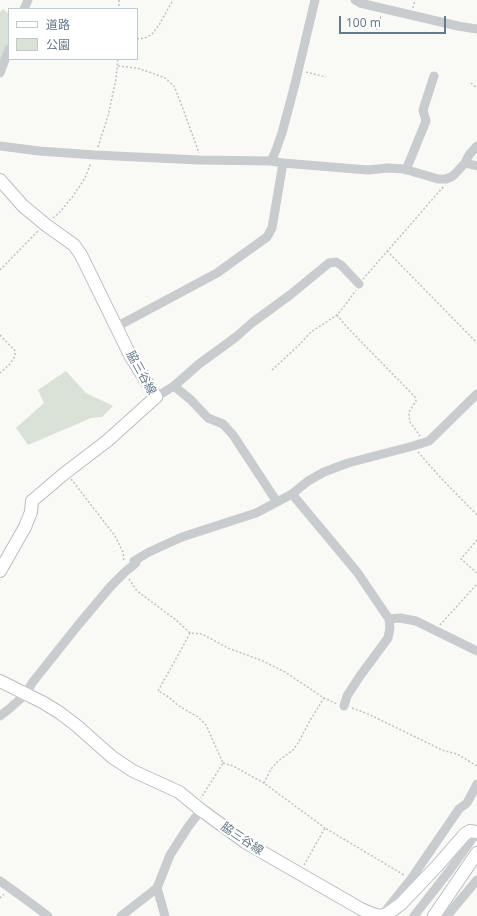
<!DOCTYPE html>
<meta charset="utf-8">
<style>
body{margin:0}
#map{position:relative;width:477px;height:916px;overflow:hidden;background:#f9f9f6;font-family:"Noto Sans","Noto Sans JP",sans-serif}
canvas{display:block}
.legend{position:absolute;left:8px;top:8px;width:130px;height:52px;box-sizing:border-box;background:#fff;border:1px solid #c1c9d0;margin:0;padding:5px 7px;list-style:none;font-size:12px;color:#657989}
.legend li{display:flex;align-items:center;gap:8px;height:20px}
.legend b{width:20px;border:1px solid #c1c9d0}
.scale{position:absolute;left:339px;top:16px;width:107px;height:18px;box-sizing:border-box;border:2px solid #657989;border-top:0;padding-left:5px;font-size:12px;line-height:14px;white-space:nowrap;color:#657989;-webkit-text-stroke:3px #fff;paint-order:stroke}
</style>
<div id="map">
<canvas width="477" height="916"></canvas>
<ul class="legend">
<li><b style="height:5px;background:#fff"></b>道路</li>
<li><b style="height:11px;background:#dae1d6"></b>公園</li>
</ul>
<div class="scale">100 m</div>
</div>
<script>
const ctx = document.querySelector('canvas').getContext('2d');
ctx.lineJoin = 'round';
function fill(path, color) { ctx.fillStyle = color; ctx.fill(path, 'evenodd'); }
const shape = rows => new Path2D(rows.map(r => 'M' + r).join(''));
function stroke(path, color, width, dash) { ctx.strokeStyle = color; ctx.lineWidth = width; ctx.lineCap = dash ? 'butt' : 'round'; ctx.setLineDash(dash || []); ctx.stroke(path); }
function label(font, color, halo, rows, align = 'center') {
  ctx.font = font + ' "Noto Sans","Noto Sans JP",sans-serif'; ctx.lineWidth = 4; ctx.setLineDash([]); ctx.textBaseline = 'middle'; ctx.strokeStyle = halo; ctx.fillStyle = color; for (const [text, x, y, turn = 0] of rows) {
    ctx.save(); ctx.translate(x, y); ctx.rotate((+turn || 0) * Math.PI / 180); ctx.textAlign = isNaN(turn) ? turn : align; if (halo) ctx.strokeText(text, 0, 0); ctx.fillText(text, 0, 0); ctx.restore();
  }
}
const green = shape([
 [3,9,9,14,9,43,0,66,0,12],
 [66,371,86,393,113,406,102,417,91,418,28,445,16,428,44,403,38,390]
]);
const path = shape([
 [119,0,119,9],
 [413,8,415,0],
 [377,30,381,16],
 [137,39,145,38,152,34,159,25,173,0],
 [118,66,137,68,152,73,165,78,174,86,182,106,199,153],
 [306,72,326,77],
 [471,83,477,88],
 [98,147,108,116,116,79,118,59],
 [53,218,60,212,73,196,85,178,91,163],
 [387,251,477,343],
 [0,270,39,230],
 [363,279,444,186],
 [337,315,346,326,415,397,416,401,409,412,409,417,410,422,420,436],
 [0,335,15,351,15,356,10,364,0,373],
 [272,370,299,345,311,332,337,315,346,304,356,290],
 [418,452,439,476,477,515],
 [71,479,115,536,123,552,124,562],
 [477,540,461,559,477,573],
 [129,579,137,591,176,620,190,633,202,634,228,648,263,661,285,672,324,698,337,704],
 [440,625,477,584],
 [190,633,183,646,158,691,166,695,179,706,198,717,206,725,223,763,201,798],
 [352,708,368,714,442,750,457,754,477,766],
 [223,763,233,766,264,783,325,828],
 [264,783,271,769,278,761,293,750,298,743,311,719,324,698],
 [304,865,325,828,404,875],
 [0,898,4,894]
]);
const minor = shape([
 [355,0,360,3,458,26,477,29],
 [24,9,28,0],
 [0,73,9,49],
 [0,146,39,151,95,155,199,160,271,161,283,163,368,170,388,168,404,169,438,179,446,179,453,176,465,163,469,155,477,146],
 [271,161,276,150,282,133,295,84,315,0],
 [465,163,477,166],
 [406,170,426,121,423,110,434,76],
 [116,327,217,273,267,237,272,228,283,163],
 [174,386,191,400,208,418,223,424,233,435,277,502],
 [156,397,174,386,199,364,236,337,253,322,290,295,329,263,336,262,341,265,359,284],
 [292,494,357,572,389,619,390,628,388,638,360,676,347,696,344,706],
 [389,619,400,618,416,621,477,651],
 [0,716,9,709,26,694,32,683,79,624,111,586,125,572,136,563,134,561,149,552,182,537,256,513,292,494,308,481,324,472,348,463,413,446,429,441,477,394],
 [0,881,17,893,48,916],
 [387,913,387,909,411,879,459,809,467,803,477,784],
 [121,916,157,888],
 [165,916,157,888,170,855,188,827,201,810],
 [414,916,450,870,477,832],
 [447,916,477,880]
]);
const secondary = shape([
 [0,180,23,206,46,225,74,245,81,255,130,355,156,397,107,441,65,473,32,501,31,512,25,527,0,571],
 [0,681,44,703,60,713,77,726,112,757,133,771,179,792,201,810,245,842,269,856,361,909,370,913,379,916,387,914,401,904,437,866,465,834,470,831,477,832],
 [434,916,477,853]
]);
const streetNames = [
 ["脇三谷線",141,373,61],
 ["脇三谷線",242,839,34]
];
fill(green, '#dae1d6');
stroke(secondary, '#b8bec2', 14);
stroke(path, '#bfc2c4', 1.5, [2, 2]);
stroke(minor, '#c8cccf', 9);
stroke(secondary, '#fff', 12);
label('12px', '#657989', '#fff', streetNames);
</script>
